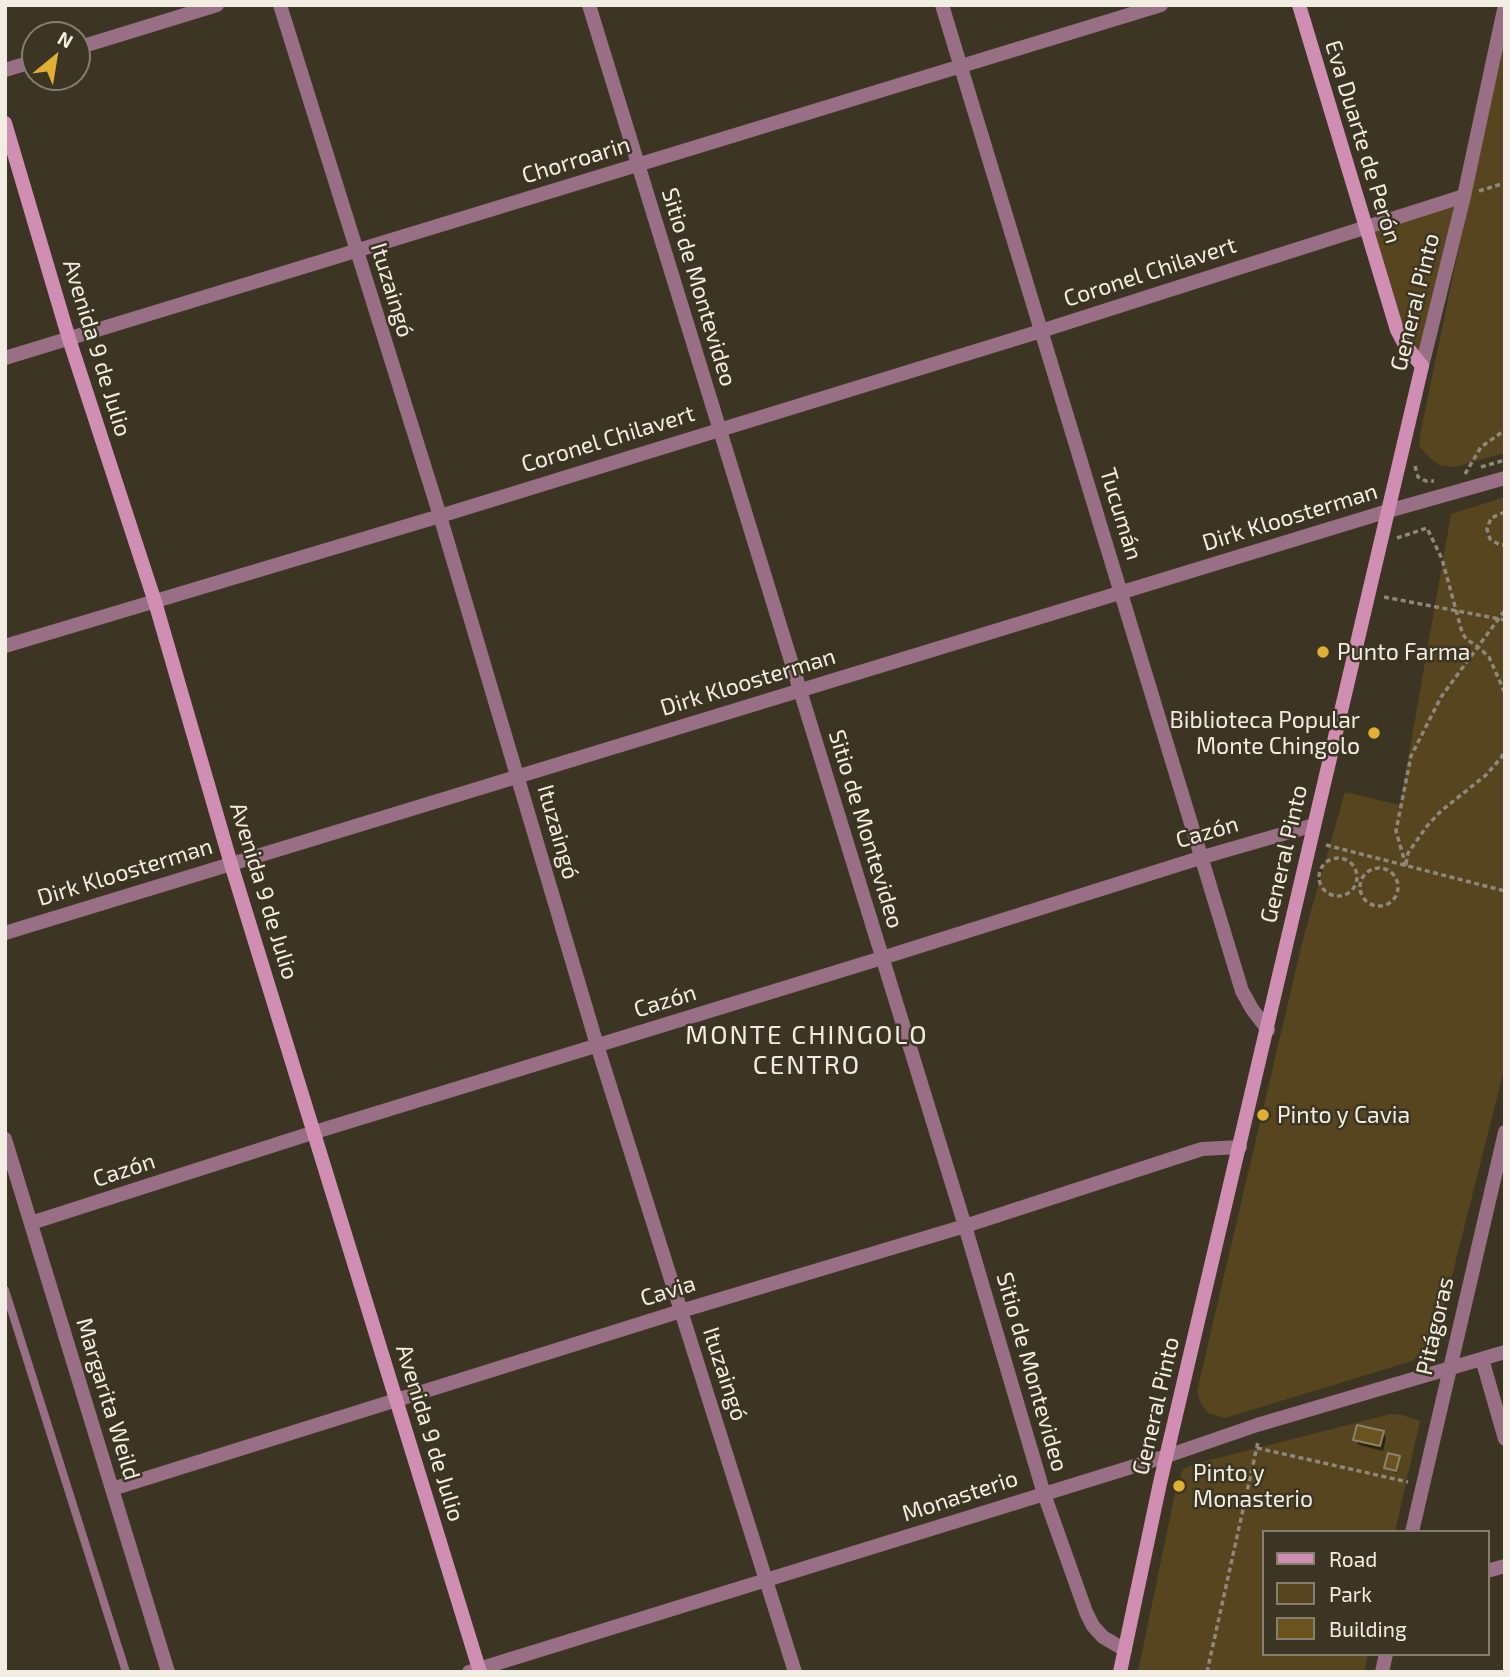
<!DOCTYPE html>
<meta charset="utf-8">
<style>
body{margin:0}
#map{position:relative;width:1510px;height:1677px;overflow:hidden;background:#3d3523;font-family:"Exo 2",sans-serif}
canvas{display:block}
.frame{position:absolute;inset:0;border:7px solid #f2ede2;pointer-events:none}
.legend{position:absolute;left:1262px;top:1530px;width:228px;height:126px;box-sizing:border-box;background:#3d3523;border:2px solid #857f6f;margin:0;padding:9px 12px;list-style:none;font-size:21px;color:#f2ede2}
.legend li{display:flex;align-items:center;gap:14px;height:35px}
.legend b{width:35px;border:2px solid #857f6f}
.north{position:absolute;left:21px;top:21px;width:70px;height:70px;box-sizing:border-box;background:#3d3523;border:2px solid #857f6f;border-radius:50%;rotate:30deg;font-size:19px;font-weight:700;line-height:28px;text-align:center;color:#f2ede2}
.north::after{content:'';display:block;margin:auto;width:24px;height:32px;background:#e0b034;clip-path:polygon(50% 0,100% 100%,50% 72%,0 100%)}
</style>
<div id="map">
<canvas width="1510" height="1677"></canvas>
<div class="frame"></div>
<ul class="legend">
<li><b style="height:9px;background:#d08eb3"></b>Road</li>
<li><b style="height:19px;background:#56451f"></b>Park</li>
<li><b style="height:19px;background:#6a531d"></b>Building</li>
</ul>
<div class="north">N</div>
</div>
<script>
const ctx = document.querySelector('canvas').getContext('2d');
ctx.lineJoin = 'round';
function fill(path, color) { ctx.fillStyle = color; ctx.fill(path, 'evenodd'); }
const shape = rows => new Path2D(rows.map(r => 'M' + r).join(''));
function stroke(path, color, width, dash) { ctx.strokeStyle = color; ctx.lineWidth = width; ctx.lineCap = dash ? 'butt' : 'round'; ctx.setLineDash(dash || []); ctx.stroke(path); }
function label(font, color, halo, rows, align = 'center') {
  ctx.font = font + ' "Exo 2",sans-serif'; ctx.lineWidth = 5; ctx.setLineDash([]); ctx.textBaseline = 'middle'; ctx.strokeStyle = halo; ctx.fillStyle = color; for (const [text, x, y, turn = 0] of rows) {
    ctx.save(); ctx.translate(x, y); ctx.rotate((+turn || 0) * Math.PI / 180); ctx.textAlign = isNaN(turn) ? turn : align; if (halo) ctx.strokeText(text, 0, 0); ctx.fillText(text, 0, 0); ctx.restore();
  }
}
const green = shape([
 [1505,25,1505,453,1454,467,1439,465,1431,459,1419,446,1420,435],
 [1464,196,1422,366,1405,345,1364,227],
 [1505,497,1505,1066,1437,1335,1431,1346,1412,1361,1225,1418,1208,1413,1201,1404,1197,1391,1303,939,1345,792,1400,805,1451,514],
 [1391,1414,1402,1415,1420,1421,1395,1532,1263,1532,1263,1654,1368,1654,1364,1672,1138,1672,1176,1488,1183,1469,1198,1463]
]);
const shadow = shape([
 [1383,1432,1386,1438,1383,1451,1359,1445,1355,1439],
 [1399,1458,1397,1473,1388,1470,1386,1468]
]);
const building = shape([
 [1357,1425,1384,1431,1380,1446,1353,1440,1357,1425],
 [1388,1453,1400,1456,1396,1471,1384,1468,1388,1453]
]);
const path = shape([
 [1479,191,1505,183],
 [1415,466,1418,477,1426,481,1434,481],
 [1481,467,1505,460],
 [1465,474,1481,447,1505,430],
 [1505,512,1491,518,1487,529,1490,539,1500,545,1505,545],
 [1397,538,1427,528,1442,559,1462,632,1466,639,1477,646,1489,657,1505,693],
 [1384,597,1505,620],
 [1326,845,1505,891],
 '1319 877a19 19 0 1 1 38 0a19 19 0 1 1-38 0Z',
 [1406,864,1408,853,1427,826,1441,811,1486,775,1501,758,1505,750],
 [1406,866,1396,831,1411,756,1441,697,1505,610],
 '1360 887a19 19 0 1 1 38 0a19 19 0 1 1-38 0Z',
 [1257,1448,1408,1482],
 [1207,1672,1258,1442]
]);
const lane = shape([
 [5,1290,126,1672]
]);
const street = shape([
 [280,5,440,516,597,1045,795,1672],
 [589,5,965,1226,1044,1494,1086,1612,1093,1626,1103,1637,1125,1650],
 [942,5,1242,991,1252,1009,1268,1030],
 [77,48,217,5],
 [5,70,35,61],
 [5,358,1161,5],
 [1422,366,1464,196,1505,5],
 [5,646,440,516,1041,331,1464,196],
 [5,933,1388,511,1505,478],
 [5,1139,168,1672],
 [31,1223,315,1132,882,958,1203,857,1314,825],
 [1482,1359,1505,1439],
 [112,1489,681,1311,965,1226,1202,1149,1240,1147],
 [1412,1532,1505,1132],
 [1487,1571,1505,1566],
 [469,1672,1167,1456,1257,1425,1505,1352],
 [1382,1672,1386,1654]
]);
const secondary = shape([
 [5,123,69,339,155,602,231,864,480,1672],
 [1120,1672,1160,1483,1422,366,1405,345,1397,330,1299,5]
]);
const markers = [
 [1323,652,7,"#e0b034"],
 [1374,733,7,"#e0b034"],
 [1263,1115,7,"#e0b034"],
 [1179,1486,7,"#e0b034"]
];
const streetNames = [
 ["Eva Duarte de Perón",1363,142,73],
 ["Chorroarin",576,160,-17],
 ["Coronel Chilavert",1150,272,-18],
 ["Sitio de Montevideo",699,287,73],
 ["Ituzaingó",392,290,73],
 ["General Pinto",1415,302,-76],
 ["Avenida 9 de Julio",97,348,73],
 ["Coronel Chilavert",608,439,-17],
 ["Tucumán",1121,514,73],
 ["Dirk Kloosterman",1290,517,-17],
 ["Dirk Kloosterman",748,682,-17],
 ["Sitio de Montevideo",866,829,73],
 ["Ituzaingó",558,832,74],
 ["Cazón",1207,832,-16],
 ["General Pinto",1284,854,-77],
 ["Dirk Kloosterman",125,872,-17],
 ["Avenida 9 de Julio",264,891,73],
 ["Cazón",665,1001,-17],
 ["Cazón",124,1170,-18],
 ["Cavia",668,1291,-17],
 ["Pitágoras",1435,1326,-77],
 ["Sitio de Montevideo",1032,1372,74],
 ["Ituzaingó",725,1374,72],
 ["Margarita Weild",108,1399,73],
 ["General Pinto",1156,1406,-77],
 ["Avenida 9 de Julio",430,1433,73],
 ["Monasterio",960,1496,-18]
];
const poiNames = [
 ["Punto Farma",1337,652],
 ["Biblioteca Popular",1360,720,"right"],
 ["Monte Chingolo",1360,746,"right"],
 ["Pinto y Cavia",1277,1115],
 ["Pinto y",1193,1473],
 ["Monasterio",1193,1499]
];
const quarterNames = [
 ["MONTE CHINGOLO",807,1035],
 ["CENTRO",807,1065]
];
fill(green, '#56451f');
fill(shadow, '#0007');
fill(building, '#6a531d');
stroke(building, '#8c826e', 2);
stroke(path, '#8f887a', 3.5, [5, 3.5]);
stroke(lane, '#996f86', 8);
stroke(street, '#996f86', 14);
stroke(secondary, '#d08eb3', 14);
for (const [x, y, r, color] of markers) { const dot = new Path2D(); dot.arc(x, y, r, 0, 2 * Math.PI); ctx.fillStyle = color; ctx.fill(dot); stroke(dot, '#3d3523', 2.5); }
label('23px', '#f2ede2', '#3d3523', streetNames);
label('23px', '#f2ede2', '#3d3523', poiNames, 'left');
ctx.letterSpacing = '2px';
label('26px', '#f2ede2', '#3d3523', quarterNames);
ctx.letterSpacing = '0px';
</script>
